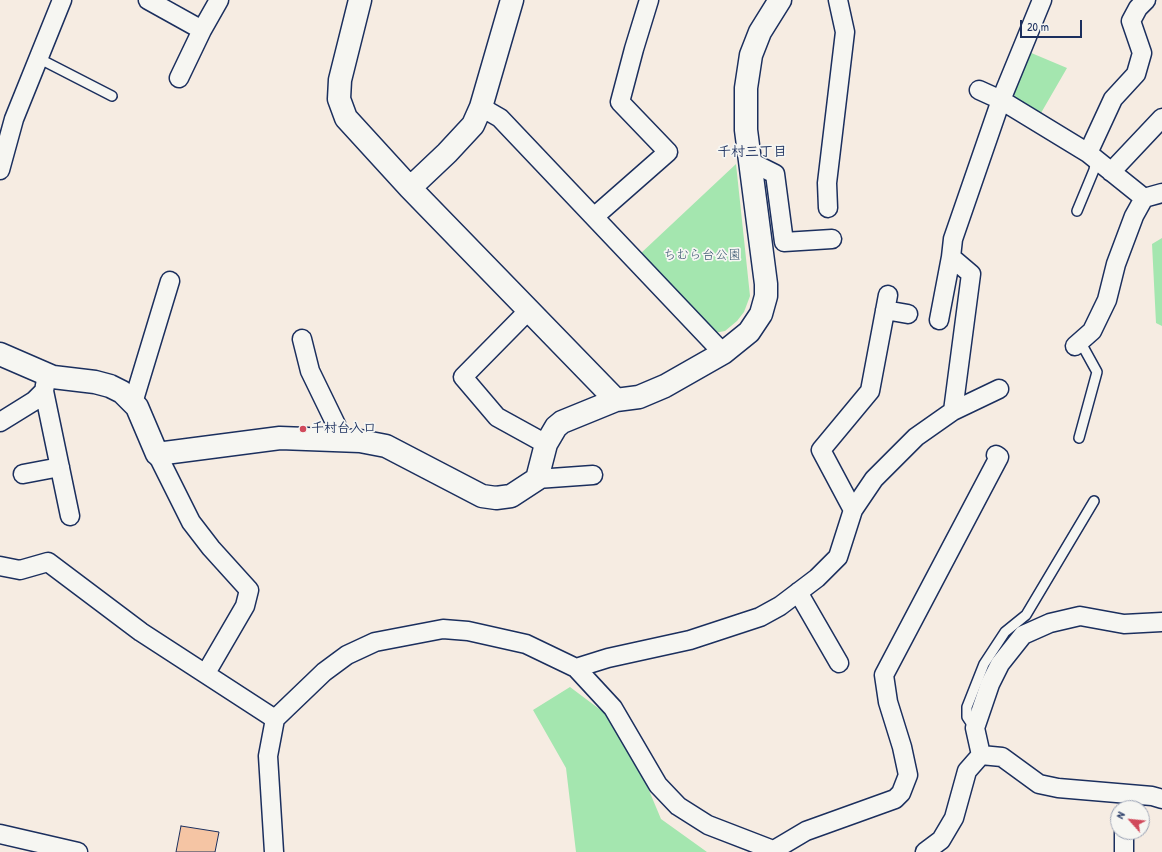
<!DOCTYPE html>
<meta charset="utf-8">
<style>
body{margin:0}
#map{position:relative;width:1162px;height:852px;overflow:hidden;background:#f6ece2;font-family:"Patrick Hand",sans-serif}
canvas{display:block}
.north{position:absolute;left:1110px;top:800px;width:40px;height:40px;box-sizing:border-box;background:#f6f6f2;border:1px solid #9ea6b7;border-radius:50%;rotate:297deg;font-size:11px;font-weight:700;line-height:16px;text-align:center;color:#1b2f5e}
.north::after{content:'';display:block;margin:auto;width:14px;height:18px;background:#d1495b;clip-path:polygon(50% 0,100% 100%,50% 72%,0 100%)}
.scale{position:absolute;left:1020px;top:20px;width:62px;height:18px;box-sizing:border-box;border:2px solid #1b2f5e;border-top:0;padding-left:5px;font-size:12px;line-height:14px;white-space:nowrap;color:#1b2f5e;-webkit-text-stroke:3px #f6f6f2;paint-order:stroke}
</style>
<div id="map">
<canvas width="1162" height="852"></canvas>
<div class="north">N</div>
<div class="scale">20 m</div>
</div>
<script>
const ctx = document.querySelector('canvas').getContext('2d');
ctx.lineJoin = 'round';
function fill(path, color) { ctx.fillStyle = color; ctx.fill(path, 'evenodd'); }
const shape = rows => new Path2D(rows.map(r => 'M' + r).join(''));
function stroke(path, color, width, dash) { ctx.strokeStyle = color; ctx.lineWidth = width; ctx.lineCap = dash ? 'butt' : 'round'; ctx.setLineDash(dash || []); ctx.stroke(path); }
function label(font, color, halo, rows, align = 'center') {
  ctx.font = font + ' "Patrick Hand","Klee One",sans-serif'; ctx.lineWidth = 3.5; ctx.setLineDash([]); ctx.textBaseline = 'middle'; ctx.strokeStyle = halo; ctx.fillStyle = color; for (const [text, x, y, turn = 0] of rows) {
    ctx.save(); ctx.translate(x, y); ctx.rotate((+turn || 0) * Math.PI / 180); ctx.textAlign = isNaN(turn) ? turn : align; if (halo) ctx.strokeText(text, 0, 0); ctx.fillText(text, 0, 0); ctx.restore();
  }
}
const green = shape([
 [1029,52,1067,68,1041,113,1015,98,1013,90],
 [736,164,750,296,744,312,737,321,725,331,714,333,640,254],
 [1162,238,1162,326,1156,323,1152,244],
 [570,687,622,726,661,819,707,852,576,852,566,768,533,710]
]);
const building = shape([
 [181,826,219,832,215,852,176,852,181,826]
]);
const lane = shape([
 [38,58,112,96],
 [1077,211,1094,170,1096,159],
 [1079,438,1097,372,1081,343],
 [975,729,967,717,967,707,984,664,1005,632,1026,615,1094,501]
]);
const street = shape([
 [148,0,202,30,219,0],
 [179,78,202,30],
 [979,90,1001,100,1088,153,1144,198,1162,193],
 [481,107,500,118,723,353],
 [1088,153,1113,99,1136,74,1142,53,1131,21,1138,8,1146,0],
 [751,162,775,174,784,242,832,239],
 [0,170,14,119,62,0],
 [1111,172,1162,118],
 [828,208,827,183,845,32,838,0],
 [594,217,668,152,620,102,634,49,649,0],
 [529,310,463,377,497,417,546,444],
 [885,310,908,314],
 [939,320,951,257],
 [302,339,310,371,344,441],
 [1075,346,1092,331,1107,300,1116,264,1134,216,1144,198],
 [47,374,44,391,70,516],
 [133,403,170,281],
 [953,411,999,389],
 [0,422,34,401,44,391],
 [157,454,191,522,211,548,249,590,245,606,206,673],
 [23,474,60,467],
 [537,479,593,475],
 [853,510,821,450,870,391,888,295],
 [0,566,20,570,48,562,141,632,275,719],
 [798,592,839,663],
 [576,668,608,658,690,640,760,617,780,606,817,578,838,557,853,510,874,479,916,437,953,411,971,274,951,257,953,239,1001,100,1042,0],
 [981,755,975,728,990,684,1000,664,1023,635,1050,623,1080,616,1124,624,1162,622],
 [981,755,1002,757,1039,784,1058,788,1152,796,1162,799],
 [1124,832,1124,852],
 [0,834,78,852],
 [774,850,806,831,895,799,901,793,908,775,902,747,888,702,884,675,999,457,996,455],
 [274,852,268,756,275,719,324,672,347,655,375,642,443,629,468,631,526,644,576,668,613,708,658,785,678,806,708,825,778,852],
 [925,852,941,840,954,818,967,771,981,755]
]);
const secondary = shape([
 [360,0,340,80,339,99,346,118,410,188,616,400],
 [410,188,447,153,473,125,481,107,512,0],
 [0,354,53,377,95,382,110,386,122,392,137,407,157,454,280,438,360,441,386,446,482,496,496,498,511,496,537,479,546,444,556,427,562,422,616,400,639,397,665,386,723,353,749,332,761,314,766,296,766,284,746,130,746,88,751,55,760,32,780,0]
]);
const markers = [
 [303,429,4,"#d1495b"]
];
const parkNames = [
 ["ちむら台公園",702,256]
];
const poiNames = [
 ["千村台入口",311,429]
];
const neighbourhoodNames = [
 ["千村三丁目",752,152]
];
fill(green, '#a4e6af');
fill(building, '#f5c5a4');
stroke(building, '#1b2f5e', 1);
stroke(lane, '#1b2f5e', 12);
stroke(street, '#1b2f5e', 21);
stroke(secondary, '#1b2f5e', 25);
stroke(lane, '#f6f6f2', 9);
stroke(street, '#f6f6f2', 18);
stroke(secondary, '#f6f6f2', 22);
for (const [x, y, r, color] of markers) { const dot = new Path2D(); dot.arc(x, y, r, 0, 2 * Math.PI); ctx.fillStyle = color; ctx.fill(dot); stroke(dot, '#f6f6f2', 1.5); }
label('13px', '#36546e', '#f6f6f2', parkNames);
label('bold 13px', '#1b2f5e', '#f6f6f2', poiNames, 'left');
label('bold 14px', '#1b2f5e', '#f6f6f2', neighbourhoodNames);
</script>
